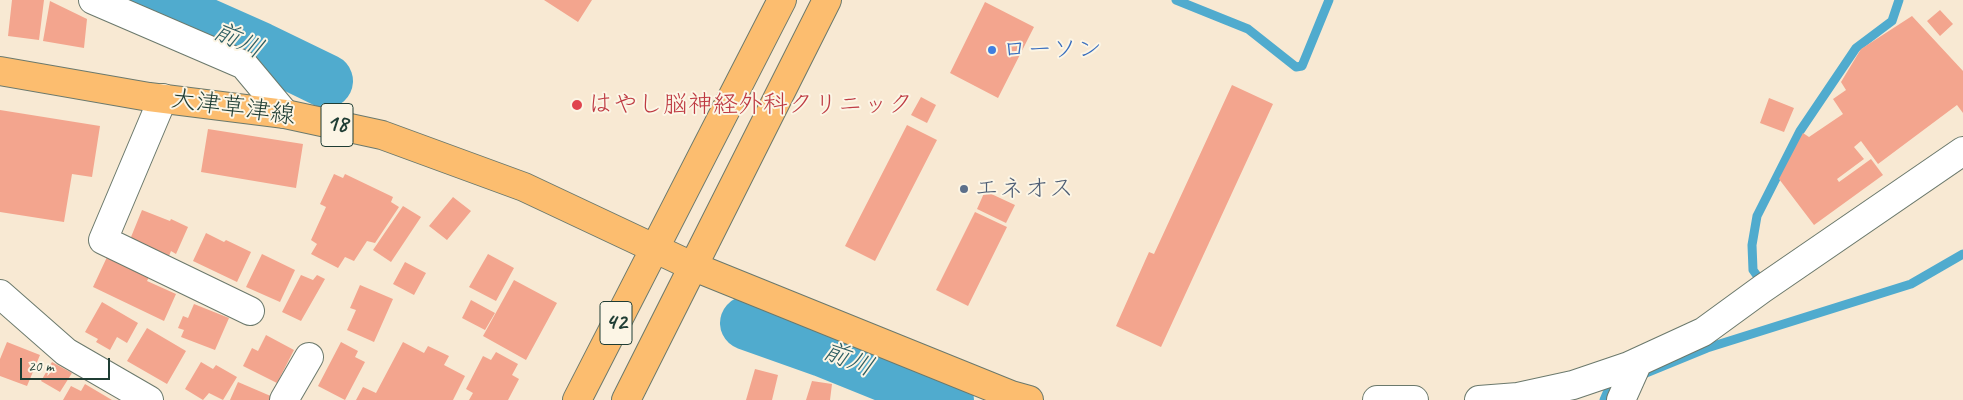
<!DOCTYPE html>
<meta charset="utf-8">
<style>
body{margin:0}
#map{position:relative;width:1963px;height:400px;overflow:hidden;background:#f8e9d3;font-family:Caveat,sans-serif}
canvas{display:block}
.scale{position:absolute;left:20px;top:358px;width:90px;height:22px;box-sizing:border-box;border:2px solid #1f3d34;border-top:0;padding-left:6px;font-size:15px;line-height:18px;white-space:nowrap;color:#1f3d34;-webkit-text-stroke:4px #fcf5e5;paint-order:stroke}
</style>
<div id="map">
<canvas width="1963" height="400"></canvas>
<div class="scale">20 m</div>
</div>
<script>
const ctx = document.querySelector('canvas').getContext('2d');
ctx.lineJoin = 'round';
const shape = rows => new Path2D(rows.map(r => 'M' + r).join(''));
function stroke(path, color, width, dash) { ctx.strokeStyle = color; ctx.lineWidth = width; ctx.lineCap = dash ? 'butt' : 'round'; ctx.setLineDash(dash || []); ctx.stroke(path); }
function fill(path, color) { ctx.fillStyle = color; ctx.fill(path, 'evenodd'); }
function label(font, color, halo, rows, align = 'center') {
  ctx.font = font + ' Caveat,"Klee One",sans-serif'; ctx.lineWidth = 4; ctx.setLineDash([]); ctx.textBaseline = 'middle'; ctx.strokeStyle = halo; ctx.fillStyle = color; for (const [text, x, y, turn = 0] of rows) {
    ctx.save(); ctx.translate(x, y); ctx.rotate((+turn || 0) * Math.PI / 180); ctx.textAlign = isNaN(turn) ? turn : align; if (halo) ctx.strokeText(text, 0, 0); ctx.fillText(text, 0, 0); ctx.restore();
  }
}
const stream = shape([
 [1176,0,1248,29,1296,67,1302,66,1329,0],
 [1758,277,1753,270,1752,245,1757,216,1800,131,1856,48,1892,21,1899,0],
 [1641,375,1707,348,1911,284,1963,254],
 [1604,400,1610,386,1619,383]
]);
const river = shape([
 [150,0,260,49,326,81],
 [747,323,823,350,947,400]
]);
const building = shape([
 [12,0,44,0,39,40,8,36],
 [544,0,592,0,578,22],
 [50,1,87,19,84,48,43,41],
 [985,2,1034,27,998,98,950,73],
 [1940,10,1953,24,1940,36,1927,21],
 [1912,16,1963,71,1963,113,1957,105,1878,164,1861,141,1854,147,1864,159,1837,179,1839,182,1871,159,1883,175,1814,225,1779,179,1803,133,1809,137,1843,114,1833,99,1846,90,1841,82,1861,49],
 [1232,85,1273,104,1161,347,1116,326,1149,252,1154,254],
 [921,97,936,105,927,123,911,115],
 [1769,98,1794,108,1784,132,1760,123],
 [0,110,100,126,92,177,72,174,64,222,0,212],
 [907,125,937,140,875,261,845,246],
 [208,129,303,144,296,188,201,172],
 [334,174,343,178,345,174,393,197,391,202,399,207,375,243,367,241,354,261,345,257,338,268,311,254,317,244,311,240,326,207,320,204],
 [985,191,1015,205,1006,223,977,209],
 [453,197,471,211,447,240,429,226],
 [403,206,421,217,391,262,373,250],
 [142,210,170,221,171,219,188,227,176,254,171,251,169,256,138,243,131,237],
 [975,212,1007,227,968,306,936,290],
 [206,233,224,242,226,240,251,252,237,282,193,261],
 [262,254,295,270,280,302,246,287],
 [488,254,514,268,496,301,469,287],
 [107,257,149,277,147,281,176,294,164,321,93,287],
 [405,262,426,273,414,295,393,284],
 [301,275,313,280,317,275,325,279,301,321,282,312],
 [514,280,557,303,526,360,483,336],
 [360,285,393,299,374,342,347,330,356,310,350,308],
 [471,300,495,313,485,330,462,318],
 [102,302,138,323,127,343,117,337,110,350,96,342,98,339,85,332],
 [194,304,229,318,215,350,181,337,184,330,178,328,183,316,188,318],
 [147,328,186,351,167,384,127,361],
 [266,335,294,350,277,383,243,366,252,348,258,351],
 [7,342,40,355,27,386,0,376,0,359],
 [341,342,358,351,355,357,365,362,345,400,318,386],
 [403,342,424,353,428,346,449,356,444,365,465,376,453,400,356,400,363,387,376,393],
 [496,352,518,364,512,375,519,379,508,400,469,400,473,393,466,389,483,356,491,360],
 [52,362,72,373,60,392,41,381],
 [201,362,213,369,216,365,237,377,223,400,209,393,203,400,185,389],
 [755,369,778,375,772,400,746,400],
 [812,381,832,384,830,400,806,400],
 [238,382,273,397,271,400,230,400],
 [85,384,112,400,63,400,71,386,81,391]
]);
const minor = shape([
 [93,0,244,65,285,114],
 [163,98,103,240,250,311],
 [0,294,66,352,149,400],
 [284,400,309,357],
 [1377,400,1414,400],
 [1479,400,1518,397,1573,385,1629,366,1703,332,1762,289,1963,151],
 [1621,400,1638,362]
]);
const major = shape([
 [0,71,149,97,285,114,382,135,524,187,692,266,1011,395,1029,400],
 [577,400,782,0],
 [626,400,827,0]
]);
const markers = [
 [992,50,5,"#3f7fe0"],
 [577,105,6,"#e0444e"],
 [964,189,5,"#5c6f8a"]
];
const shields = [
 [337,125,32],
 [616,323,32]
];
const shieldNames = [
 ["18",337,125],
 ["42",616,323]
];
const shopNames = [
 ["ローソン",1002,50]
];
const healthNames = [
 ["はやし脳神経外科クリニック",588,105]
];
const streetNames = [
 ["大津草津線",233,108,8]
];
const serviceNames = [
 ["エネオス",974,189]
];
const waterNames = [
 ["前川",238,41,25],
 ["前川",848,360,22]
];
stroke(stream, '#50abce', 9);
stroke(river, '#50abce', 54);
fill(building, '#f3a58e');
stroke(minor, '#6b796c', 30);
stroke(major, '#6b796c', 30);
stroke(minor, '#fff', 28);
stroke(major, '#fcbd6f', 28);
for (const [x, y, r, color] of markers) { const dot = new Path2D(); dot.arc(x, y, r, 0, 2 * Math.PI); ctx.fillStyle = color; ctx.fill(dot); stroke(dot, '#fcf5e5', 2); }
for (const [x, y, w] of shields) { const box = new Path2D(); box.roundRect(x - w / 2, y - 21.5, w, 43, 4); ctx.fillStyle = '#fcf5e5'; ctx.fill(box); stroke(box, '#1f3d34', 1); }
label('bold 24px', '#1f3d34', null, shieldNames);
label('25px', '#366cbe', '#fcf5e5', shopNames, 'left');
label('25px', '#be3a42', '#fcf5e5', healthNames, 'left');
label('25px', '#1f3d34', '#fcf5e5', streetNames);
label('25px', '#4e5e75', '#fcf5e5', serviceNames, 'left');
label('italic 26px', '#2e5e62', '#fcf5e5', waterNames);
</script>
